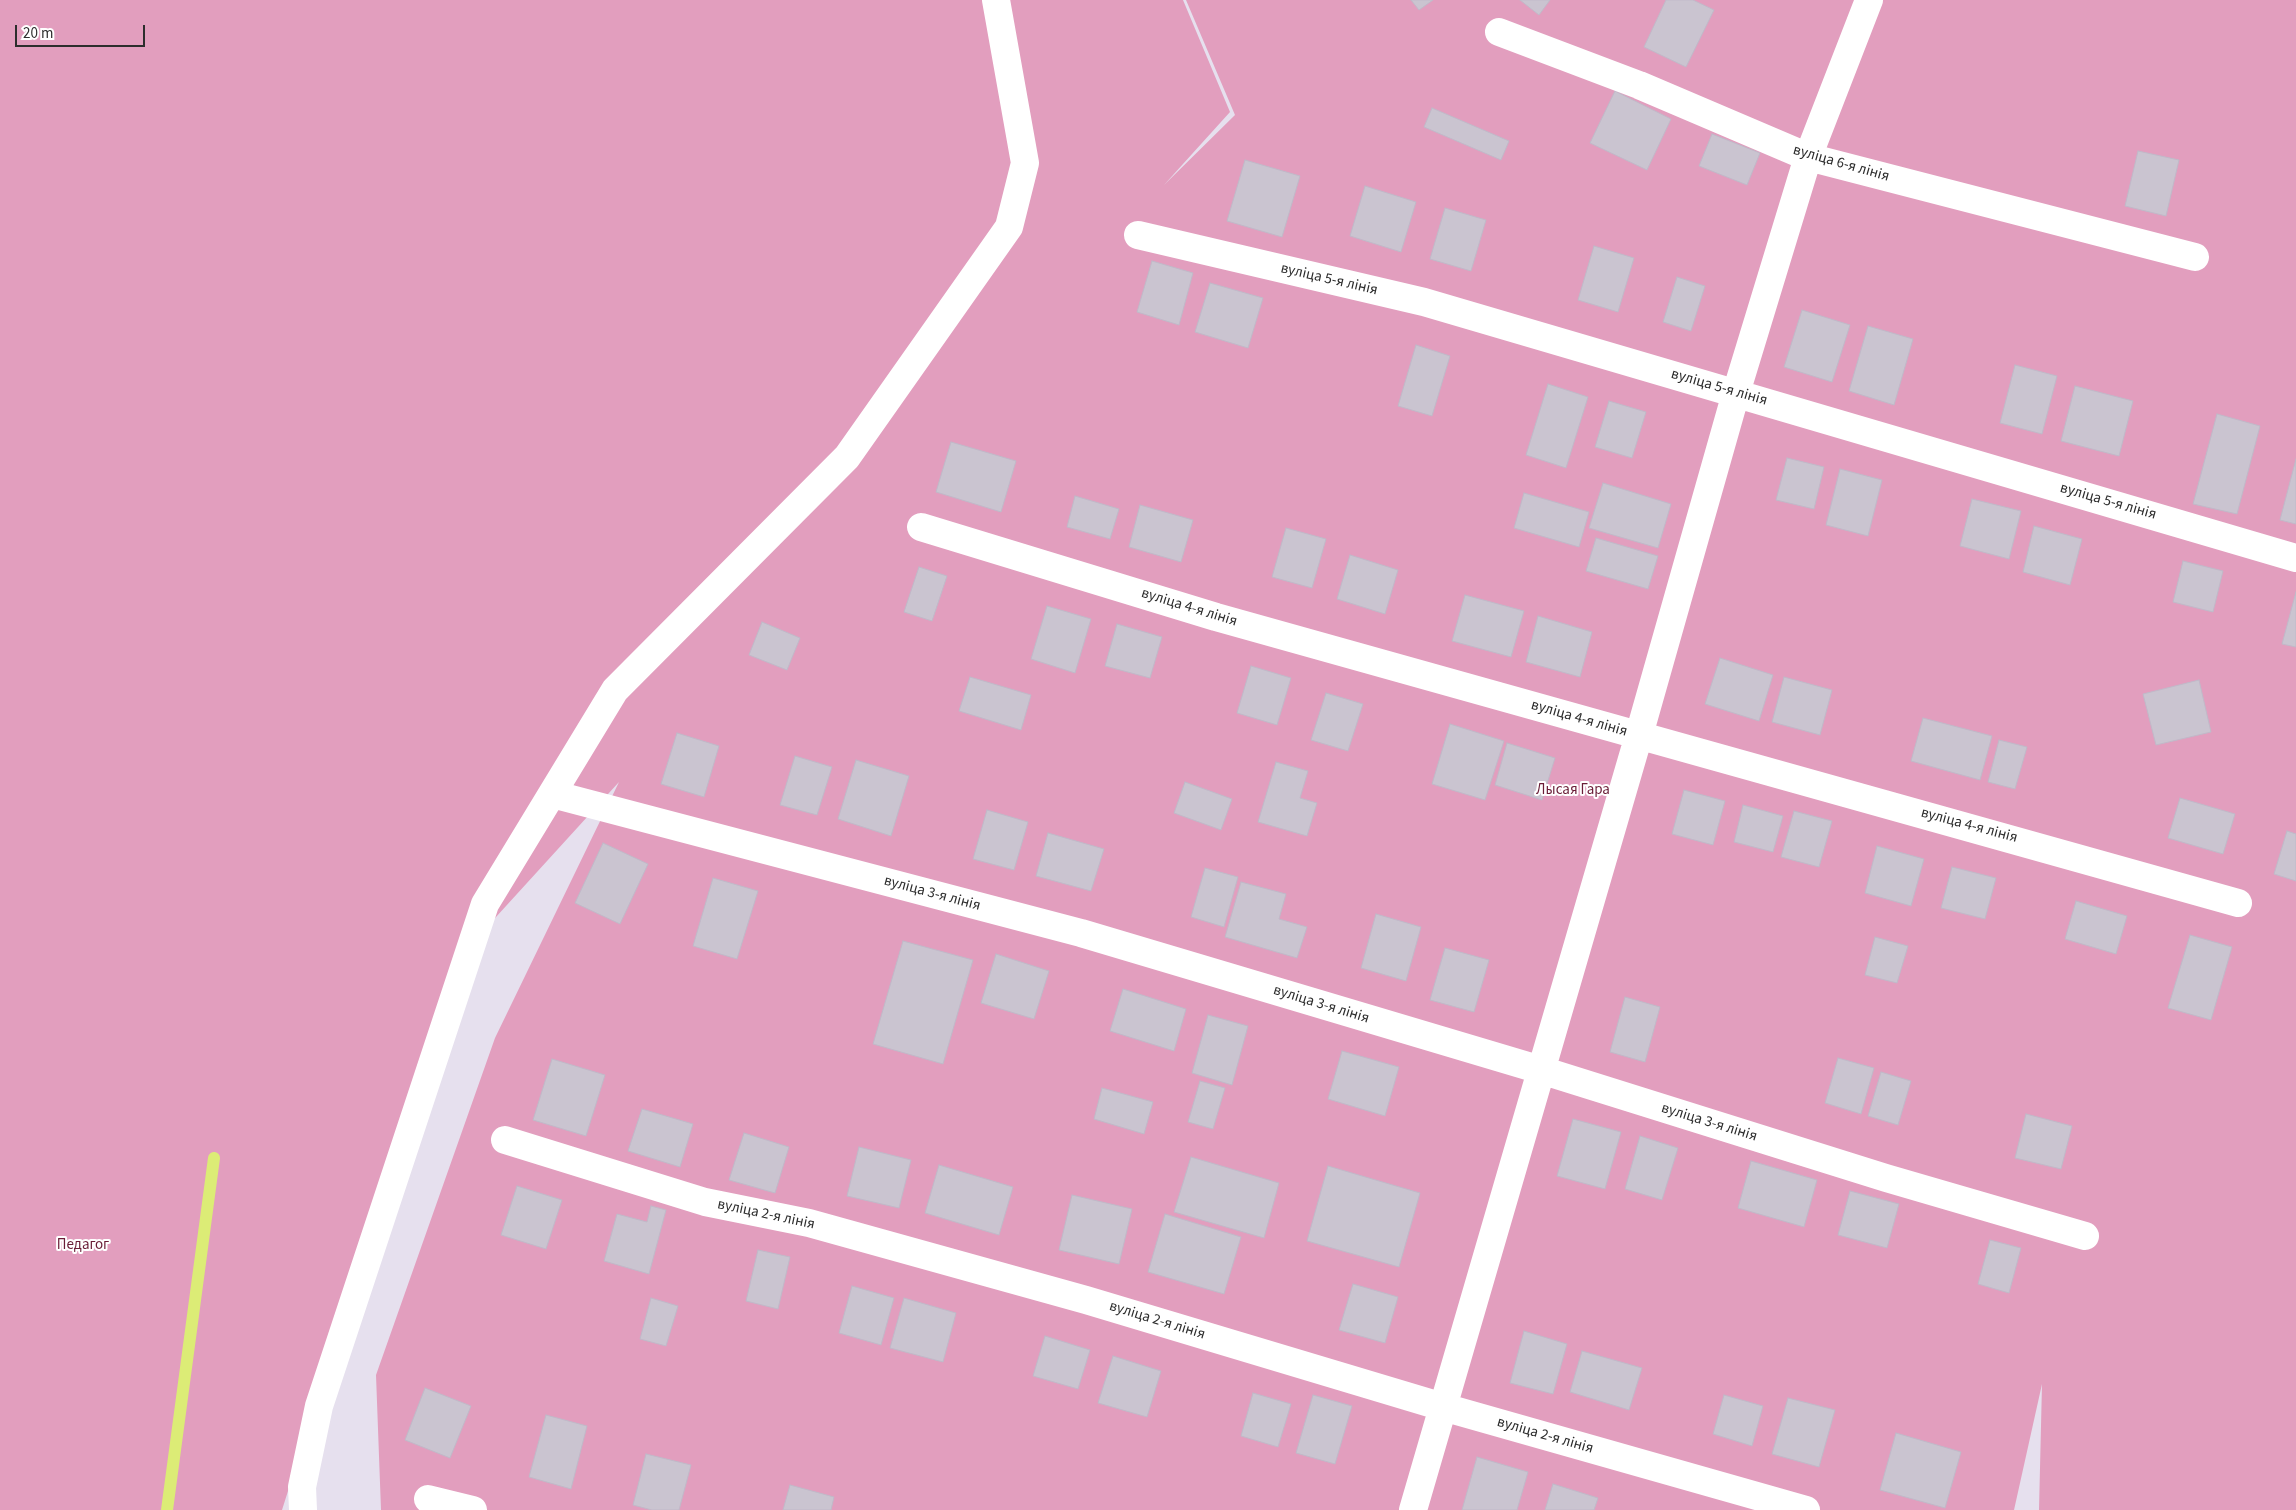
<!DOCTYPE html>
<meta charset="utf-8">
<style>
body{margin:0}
#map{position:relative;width:2296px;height:1510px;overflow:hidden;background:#e6e0ee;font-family:"Source Sans 3",sans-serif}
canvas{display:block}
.scale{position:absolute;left:15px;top:25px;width:130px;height:22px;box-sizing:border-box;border:2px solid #2d2d2d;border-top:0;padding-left:6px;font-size:15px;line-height:18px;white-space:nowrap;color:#2d2d2d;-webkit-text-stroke:4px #fff;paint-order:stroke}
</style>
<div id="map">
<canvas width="2296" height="1510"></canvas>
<div class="scale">20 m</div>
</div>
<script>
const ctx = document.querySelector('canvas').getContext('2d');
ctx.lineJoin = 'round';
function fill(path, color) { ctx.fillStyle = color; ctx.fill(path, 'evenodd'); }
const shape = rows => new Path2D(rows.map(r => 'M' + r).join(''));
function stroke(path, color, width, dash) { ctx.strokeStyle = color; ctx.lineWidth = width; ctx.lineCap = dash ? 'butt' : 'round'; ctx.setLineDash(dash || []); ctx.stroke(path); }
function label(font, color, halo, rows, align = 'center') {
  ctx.font = font + ' "Source Sans 3",sans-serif'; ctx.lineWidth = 4; ctx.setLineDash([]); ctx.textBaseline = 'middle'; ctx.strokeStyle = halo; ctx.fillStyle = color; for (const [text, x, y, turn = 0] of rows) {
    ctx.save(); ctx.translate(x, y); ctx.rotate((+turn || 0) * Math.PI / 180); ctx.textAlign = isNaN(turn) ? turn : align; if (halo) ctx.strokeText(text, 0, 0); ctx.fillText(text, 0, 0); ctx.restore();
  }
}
const green = shape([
 [0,0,1183,0,1230,112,1164,185,1235,115,1186,0,2296,0,2296,1510,2039,1510,2042,1384,2014,1510,381,1510,376,1375,495,1038,619,782,455,962,282,1510,0,1510]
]);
const stream = shape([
 [167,1510,214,1158]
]);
const building = shape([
 [1411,0,1433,0,1419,10,1411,0],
 [1520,0,1550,0,1539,15,1520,0],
 [1666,0,1693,0,1714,10,1686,67,1644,47,1666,0],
 [1615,91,1671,119,1647,170,1590,143,1615,91],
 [1432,108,1509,141,1501,160,1424,127,1432,108],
 [1712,134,1760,153,1747,185,1699,166,1712,134],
 [2138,151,2179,160,2166,216,2125,206,2138,151],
 [1245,160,1300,176,1282,237,1227,221,1245,160],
 [1365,186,1416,202,1401,252,1350,236,1365,186],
 [1445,208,1486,220,1471,271,1430,259,1445,208],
 [1594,246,1634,258,1618,312,1578,300,1594,246],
 [1152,261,1193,273,1179,325,1137,312,1152,261],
 [1677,277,1705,286,1691,331,1663,322,1677,277],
 [1210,283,1263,298,1248,348,1195,332,1210,283],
 [1802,310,1850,325,1832,382,1784,367,1802,310],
 [1868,326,1913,339,1894,405,1849,391,1868,326],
 [1416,345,1450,356,1432,416,1398,406,1416,345],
 [2015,365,2057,376,2042,434,2000,423,2015,365],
 [1548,384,1588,397,1566,468,1526,455,1548,384],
 [2075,386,2133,401,2119,456,2061,441,2075,386],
 [1609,401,1646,412,1632,458,1595,447,1609,401],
 [2217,414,2260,426,2237,514,2193,504,2217,414],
 [951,442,1016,461,1001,512,936,492,951,442],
 [1787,458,1824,467,1814,509,1776,500,1787,458],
 [2296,459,2296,524,2280,520,2296,459],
 [1840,469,1882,480,1868,536,1826,525,1840,469],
 [1603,483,1671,504,1658,548,1589,528,1603,483],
 [1524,493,1589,512,1579,547,1514,528,1524,493],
 [1075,496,1119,509,1110,539,1067,527,1075,496],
 [1972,499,2021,511,2009,559,1960,546,1972,499],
 [1140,505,1193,520,1181,562,1129,547,1140,505],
 [2034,526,2082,539,2070,585,2023,572,2034,526],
 [1286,528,1326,539,1312,588,1272,577,1286,528],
 [1596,538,1658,556,1648,589,1586,571,1596,538],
 [1350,555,1398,570,1385,614,1337,599,1350,555],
 [2183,561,2223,571,2213,612,2173,602,2183,561],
 [919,567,947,576,932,621,904,612,919,567],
 [2296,592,2296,647,2282,644,2296,592],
 [1465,595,1524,611,1511,657,1452,641,1465,595],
 [1047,606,1091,619,1075,673,1031,659,1047,606],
 [1538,616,1592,632,1580,677,1526,662,1538,616],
 [762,622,800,638,787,670,749,655,762,622],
 [1117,624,1162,637,1150,678,1105,666,1117,624],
 [1720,658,1773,675,1759,721,1705,704,1720,658],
 [1251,666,1291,678,1277,725,1237,713,1251,666],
 [970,677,1031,695,1021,730,959,711,970,677],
 [1784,677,1832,690,1820,735,1772,722,1784,677],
 [2199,680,2211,732,2156,745,2143,694,2199,680],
 [1326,693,1363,704,1348,751,1311,740,1326,693],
 [1923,718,1992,736,1980,780,1911,761,1923,718],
 [1450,724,1504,741,1485,800,1432,784,1450,724],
 [677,733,719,746,704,797,661,784,677,733],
 [1999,740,2027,747,2015,789,1988,782,1999,740],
 [1507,743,1555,758,1542,800,1495,785,1507,743],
 [795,756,832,767,817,815,780,805,795,756],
 [856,760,909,776,891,836,838,819,856,760],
 [1276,762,1308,771,1300,798,1317,803,1307,836,1258,822,1276,762],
 [1185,782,1232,799,1221,830,1174,813,1185,782],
 [1684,790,1725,801,1713,845,1672,834,1684,790],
 [2180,798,2235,814,2223,854,2168,838,2180,798],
 [1743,805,1783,816,1773,852,1734,842,1743,805],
 [987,810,1028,822,1014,870,973,859,987,810],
 [1794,811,1832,821,1819,867,1781,857,1794,811],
 [2287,831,2296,834,2296,881,2274,874,2287,831],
 [1048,833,1104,849,1091,891,1036,876,1048,833],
 [603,843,648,864,620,924,575,903,603,843],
 [1877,846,1924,859,1911,906,1865,893,1877,846],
 [1952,867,1996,878,1985,919,1941,908,1952,867],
 [1205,868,1238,877,1224,927,1191,917,1205,868],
 [713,878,758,891,737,959,693,946,713,878],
 [1241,882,1286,894,1279,919,1307,927,1297,958,1225,937,1241,882],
 [2076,901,2127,916,2116,954,2065,939,2076,901],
 [1376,914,1421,927,1406,981,1361,968,1376,914],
 [2190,935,2232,947,2211,1020,2168,1008,2190,935],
 [1875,937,1908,946,1897,983,1865,975,1875,937],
 [903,941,973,960,943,1064,873,1044,903,941],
 [1445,948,1489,960,1474,1012,1430,1000,1445,948],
 [996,954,1049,971,1034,1019,981,1003,996,954],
 [1123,989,1186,1009,1174,1051,1110,1031,1123,989],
 [1625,997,1660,1007,1645,1062,1610,1052,1625,997],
 [1208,1015,1248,1026,1232,1085,1192,1073,1208,1015],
 [1342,1051,1399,1067,1385,1116,1328,1099,1342,1051],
 [1838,1058,1874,1068,1861,1114,1825,1103,1838,1058],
 [552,1059,605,1075,586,1136,533,1120,552,1059],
 [1881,1072,1911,1081,1898,1125,1868,1116,1881,1072],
 [1200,1081,1225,1088,1213,1129,1188,1122,1200,1081],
 [1102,1088,1153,1102,1144,1134,1094,1119,1102,1088],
 [642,1109,693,1124,680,1167,628,1151,642,1109],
 [2026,1114,2072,1126,2061,1169,2015,1158,2026,1114],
 [1573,1119,1621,1132,1605,1189,1557,1176,1573,1119],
 [744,1133,789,1147,775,1193,729,1180,744,1133],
 [1640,1136,1678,1148,1662,1200,1625,1189,1640,1136],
 [859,1147,911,1160,899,1208,847,1196,859,1147],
 [1191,1157,1279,1183,1264,1238,1174,1212,1191,1157],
 [1751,1161,1817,1180,1804,1227,1738,1208,1751,1161],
 [939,1165,1013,1187,999,1235,925,1213,939,1165],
 [1328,1166,1420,1193,1399,1267,1307,1241,1328,1166],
 [517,1186,562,1200,546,1249,501,1235,517,1186],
 [1850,1191,1899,1204,1887,1248,1838,1235,1850,1191],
 [1072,1195,1132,1209,1119,1264,1059,1250,1072,1195],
 [651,1206,666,1210,649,1274,604,1261,617,1214,647,1222,651,1206],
 [1165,1214,1241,1237,1224,1294,1148,1272,1165,1214],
 [1990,1240,2021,1248,2009,1293,1978,1284,1990,1240],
 [758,1250,790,1257,778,1309,746,1301,758,1250],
 [1353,1284,1398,1297,1385,1343,1339,1330,1353,1284],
 [852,1286,894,1298,881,1345,839,1333,852,1286],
 [651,1298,678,1306,666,1346,640,1339,651,1298],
 [904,1298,956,1313,943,1362,890,1348,904,1298],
 [1524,1331,1567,1344,1553,1394,1510,1383,1524,1331],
 [1045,1336,1090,1350,1078,1389,1033,1376,1045,1336],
 [1582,1351,1642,1368,1629,1410,1570,1392,1582,1351],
 [1113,1356,1161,1371,1147,1417,1098,1403,1113,1356],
 [425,1388,471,1406,450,1458,405,1440,425,1388],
 [1253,1393,1291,1404,1278,1447,1241,1436,1253,1393],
 [1313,1395,1352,1406,1335,1464,1296,1453,1313,1395],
 [1724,1395,1763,1406,1752,1446,1713,1434,1724,1395],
 [1788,1398,1835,1410,1819,1467,1772,1454,1788,1398],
 [546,1415,587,1426,571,1489,529,1477,546,1415],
 [1896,1433,1961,1452,1945,1508,1880,1490,1896,1433],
 [646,1454,691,1465,679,1510,652,1510,633,1505,646,1454],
 [1477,1457,1528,1472,1517,1510,1462,1510,1477,1457],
 [1553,1484,1598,1498,1594,1510,1545,1510,1553,1484],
 [790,1485,834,1497,831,1510,783,1510,790,1485]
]);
const minor = shape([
 [1499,32,1639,85,1808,157,2195,257],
 [1138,235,1424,302,2296,558],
 [921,527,1216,617,2238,903],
 [552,794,1081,933,1541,1070,1886,1178,2085,1236],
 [505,1140,705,1202,809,1223,1086,1300,1443,1407,1806,1510],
 [428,1499,473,1510],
 [303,1510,302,1487,319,1406,485,904,615,690,847,457,1009,227,1025,163,996,0],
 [1413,1510,1639,735,1736,393,1808,157,1869,0]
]);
const streetNames = [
 ["вуліца 6-я лінія",1841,164,16],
 ["вуліца 5-я лінія",1329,280,13],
 ["вуліца 5-я лінія",1719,388,16],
 ["вуліца 5-я лінія",2108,502,16],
 ["вуліца 4-я лінія",1189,608,17],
 ["вуліца 4-я лінія",1579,719,16],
 ["вуліца 4-я лінія",1969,826,15],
 ["вуліца 3-я лінія",932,894,15],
 ["вуліца 3-я лінія",1321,1005,17],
 ["вуліца 3-я лінія",1709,1123,17],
 ["вуліца 2-я лінія",766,1215,12],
 ["вуліца 2-я лінія",1157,1321,17],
 ["вуліца 2-я лінія",1545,1436,16]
];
const parkNames = [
 ["Лысая Гара",1573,791],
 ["Педагог",83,1246]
];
fill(green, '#e29ebe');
stroke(stream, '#dcec76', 12);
fill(building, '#cac4d0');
stroke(building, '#c1b9c9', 1);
stroke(minor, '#fff', 28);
label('15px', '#2d2d2d', '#fff', streetNames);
label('15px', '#6a1d37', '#fff', parkNames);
</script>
